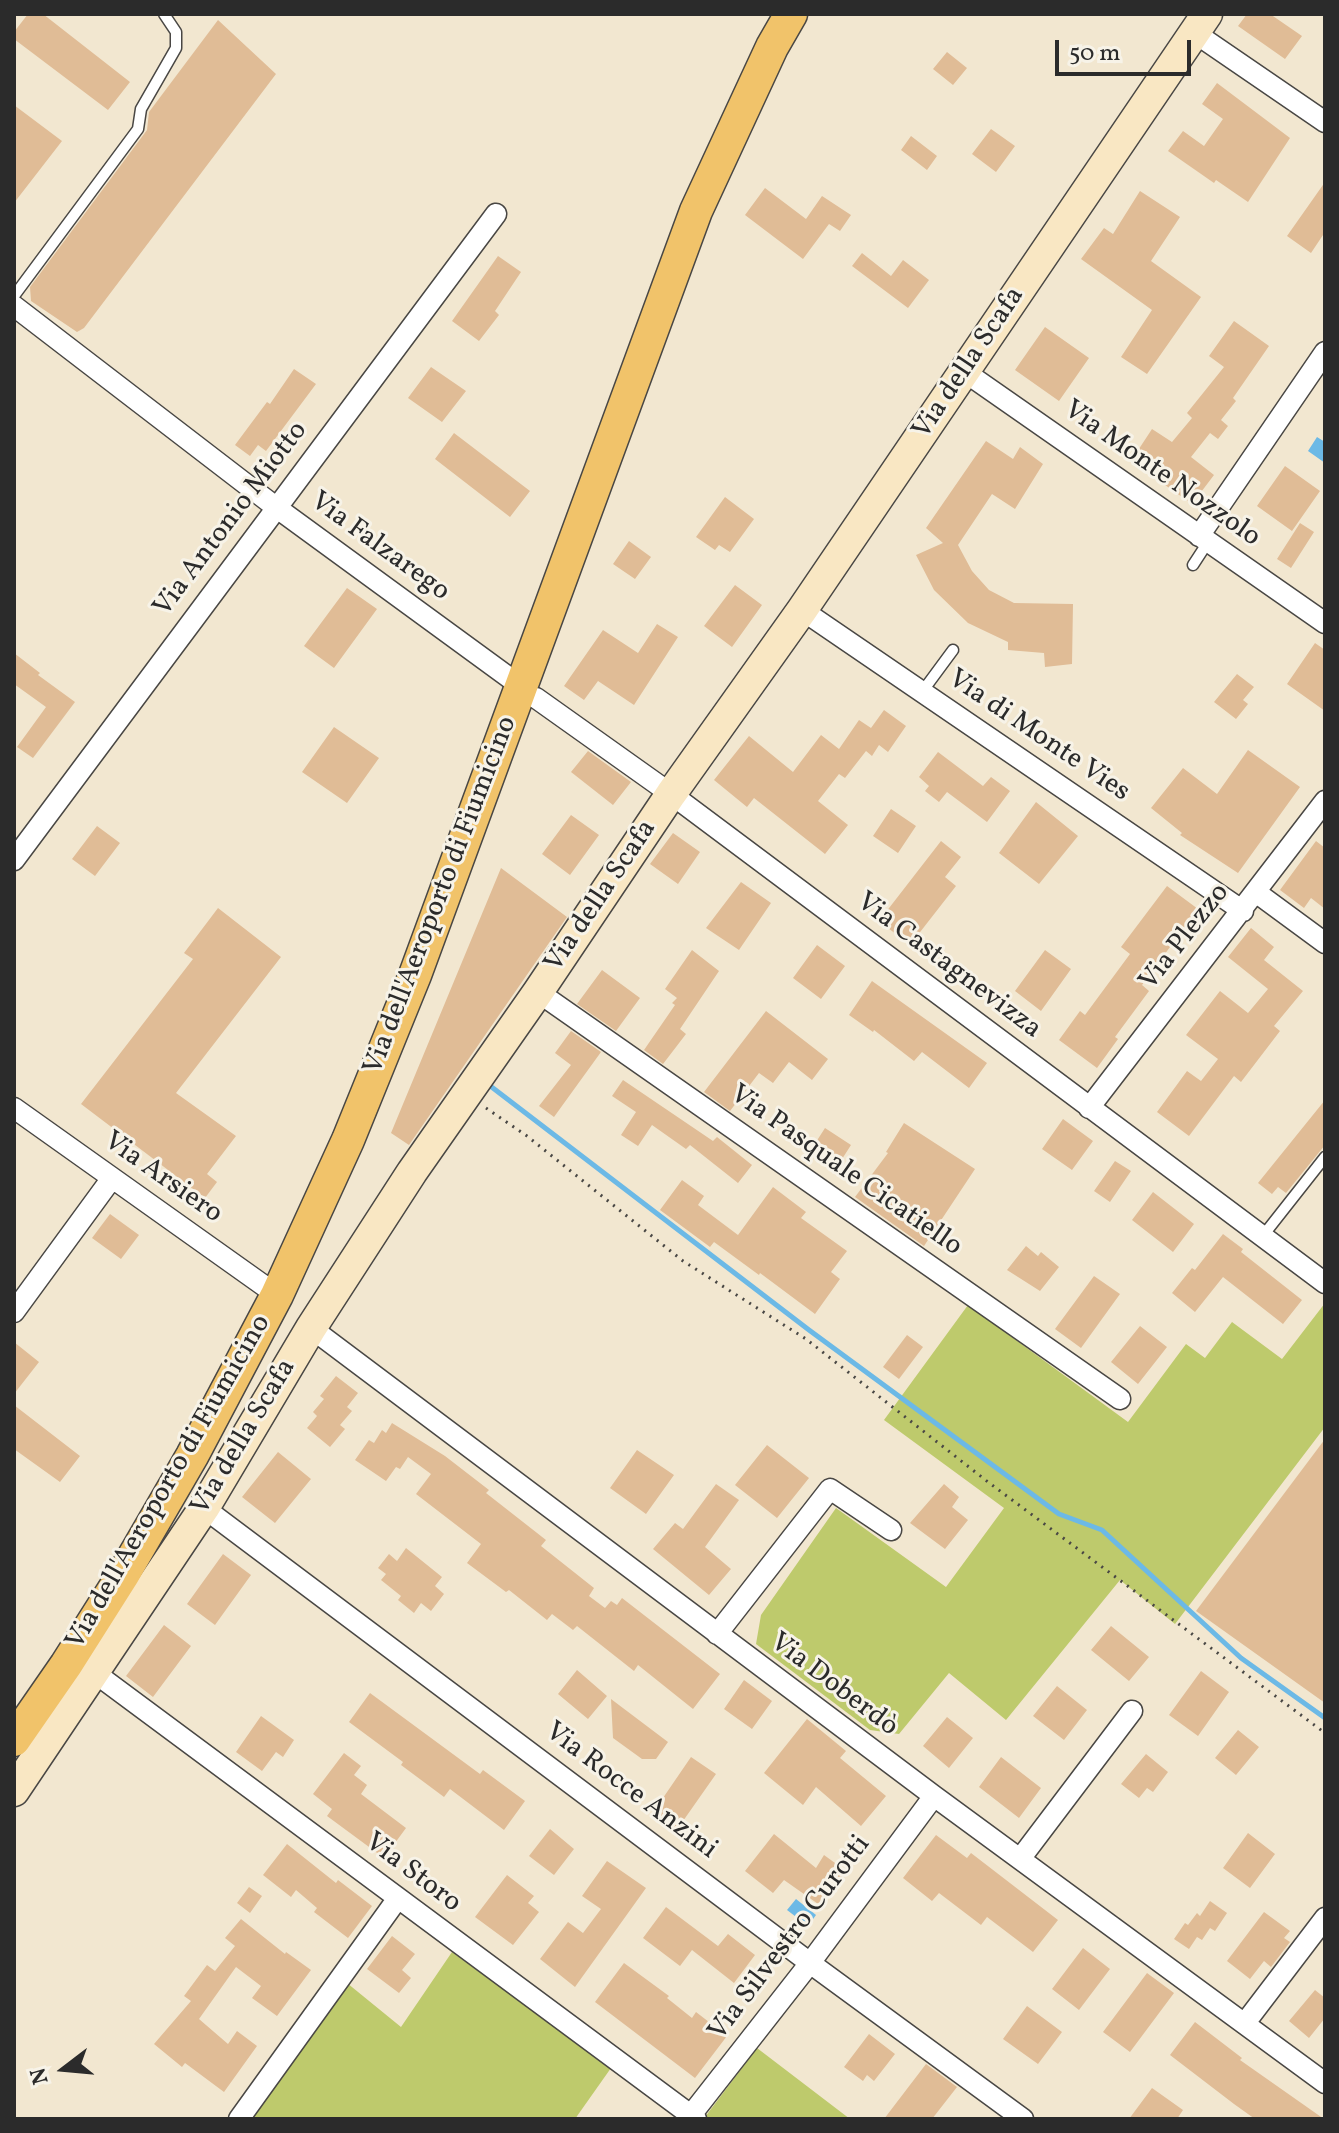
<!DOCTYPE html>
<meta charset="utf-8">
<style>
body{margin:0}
#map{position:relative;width:1339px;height:2133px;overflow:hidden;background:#f2e7d0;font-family:Vollkorn,serif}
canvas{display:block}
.frame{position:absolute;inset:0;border:16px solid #2b2b2b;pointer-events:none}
.north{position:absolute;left:24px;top:2029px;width:80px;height:80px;-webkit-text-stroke:6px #f7f3e8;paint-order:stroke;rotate:254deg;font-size:22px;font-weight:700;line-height:32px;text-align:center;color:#2b2b2b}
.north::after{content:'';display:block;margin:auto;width:28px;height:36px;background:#2b2b2b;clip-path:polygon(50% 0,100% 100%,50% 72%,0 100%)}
.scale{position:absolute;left:1055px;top:40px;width:136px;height:36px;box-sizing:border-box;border:4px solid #2b2b2b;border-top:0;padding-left:10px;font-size:24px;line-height:28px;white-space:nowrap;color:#2b2b2b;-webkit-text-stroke:6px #f7f3e8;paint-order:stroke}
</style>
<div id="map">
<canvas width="1339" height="2133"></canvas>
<div class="frame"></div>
<div class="north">N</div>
<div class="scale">50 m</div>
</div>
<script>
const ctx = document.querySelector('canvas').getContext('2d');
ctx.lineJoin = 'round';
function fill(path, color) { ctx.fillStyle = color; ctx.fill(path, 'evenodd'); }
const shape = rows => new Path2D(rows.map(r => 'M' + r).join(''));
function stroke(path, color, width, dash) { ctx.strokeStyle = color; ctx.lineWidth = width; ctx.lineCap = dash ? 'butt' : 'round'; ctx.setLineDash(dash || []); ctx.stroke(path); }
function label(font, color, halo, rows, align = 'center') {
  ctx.font = font + ' Vollkorn,serif'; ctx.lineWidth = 6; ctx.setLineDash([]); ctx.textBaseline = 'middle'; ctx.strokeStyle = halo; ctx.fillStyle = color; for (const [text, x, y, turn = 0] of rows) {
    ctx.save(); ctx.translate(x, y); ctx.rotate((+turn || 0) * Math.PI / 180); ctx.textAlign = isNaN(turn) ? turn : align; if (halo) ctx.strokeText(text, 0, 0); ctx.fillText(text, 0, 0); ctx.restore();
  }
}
const green = shape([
 [1325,1303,1325,1427,1175,1624,1120,1580,1006,1720,949,1673,899,1734,870,1730,756,1644,761,1615,836,1508,946,1587,1004,1508,884,1420,968,1305,1128,1422,1186,1344,1205,1358,1232,1322,1282,1359],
 [452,1952,611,2068,575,2119,247,2119,347,1983,401,2027],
 [757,2048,850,2119,708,2119,705,2117]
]);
const water = shape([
 [1317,437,1325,442,1325,463,1308,451],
 [796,1899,816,1915,808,1926,787,1910]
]);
const stream = shape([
 [489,1085,809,1330,1059,1514,1102,1530,1241,1658,1325,1718]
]);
const building = shape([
 [28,14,43,14,130,82,108,110,14,39,14,32],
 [1247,14,1270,14,1302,36,1285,59,1238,26],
 [218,20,276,74,84,328,77,332,31,301,30,287,147,130,149,112],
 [947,52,967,68,953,85,933,69],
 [1217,83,1290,138,1248,202,1216,180,1214,183,1168,151,1183,131,1204,146,1223,119,1202,104],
 [14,105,62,141,14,203],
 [991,129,1015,146,996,172,972,154],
 [911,136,937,156,927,170,901,150],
 [1325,182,1325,232,1311,253,1287,236],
 [765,188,806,219,822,196,851,215,840,231,829,224,803,259,745,215],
 [1140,191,1180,217,1151,261,1201,297,1147,374,1121,357,1152,310,1081,259,1104,228,1113,234],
 [862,253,891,276,903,260,929,280,908,308,852,266],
 [498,256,521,272,495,311,499,315,479,341,452,321],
 [1234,321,1269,346,1233,398,1236,401,1221,420,1228,426,1218,439,1210,433,1191,457,1214,475,1192,504,1131,461,1152,429,1172,442,1192,418,1187,413,1224,367,1209,356],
 [1045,327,1089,358,1059,401,1015,370],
 [431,367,466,391,442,422,408,398],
 [294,369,316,384,266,451,258,445,250,456,235,445,267,402,270,404],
 [454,433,530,491,510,517,435,459],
 [986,441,1013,459,1020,447,1043,464,1015,509,992,494,958,545,972,571,989,590,1014,603,1073,604,1072,664,1045,667,1044,653,1008,650,1008,642,968,623,934,590,916,555,943,543,926,528],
 [1285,466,1320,491,1292,531,1257,506],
 [725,497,754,519,730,552,719,545,715,550,696,537],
 [1300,523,1314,532,1291,568,1277,559],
 [629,541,651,557,635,579,613,564],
 [735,585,762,605,732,647,704,626],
 [347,588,377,609,334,668,304,646],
 [657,624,678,637,634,705,598,681,584,700,564,686,603,630,638,653],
 [1315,643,1325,650,1325,711,1287,684],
 [14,653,40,673,38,675,75,702,33,758,17,747,46,707,14,684],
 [1237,674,1254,687,1243,700,1248,704,1236,719,1214,702],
 [884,710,906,726,888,752,879,745,872,756,866,751,845,778,839,774,818,801,848,825,825,854,754,798,747,807,714,780,749,736,793,772,821,735,839,749,859,720,871,728],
 [334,727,379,758,347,803,302,772],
 [1248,750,1300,787,1238,873,1180,835,1182,833,1151,808,1183,768,1217,794],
 [588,751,631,782,613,805,571,772],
 [938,752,983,786,991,777,1010,791,987,822,947,792,939,802,925,791,929,786,919,777],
 [1036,802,1078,836,1039,884,999,853],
 [891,809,916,826,898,853,873,836],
 [571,815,599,835,570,875,542,854],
 [97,826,120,843,95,876,72,859],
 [673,833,700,852,678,884,650,864],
 [941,841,961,857,945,877,956,886,910,945,879,921],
 [1316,841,1325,848,1325,909,1311,898,1304,908,1280,890],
 [501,868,567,917,409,1145,391,1133],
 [741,882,771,903,739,950,706,928],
 [1167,886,1198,909,1142,985,1149,991,1115,1037,1118,1039,1097,1068,1059,1040,1080,1011,1085,1015,1130,954,1121,947],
 [218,908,281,957,176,1093,236,1136,207,1174,217,1182,205,1198,81,1104,193,959,184,953],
 [1251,928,1274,947,1264,960,1303,991,1274,1026,1280,1031,1241,1082,1234,1076,1189,1136,1157,1112,1187,1071,1201,1081,1218,1059,1186,1035,1220,991,1248,1013,1268,989,1228,957],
 [817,945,845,966,821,999,793,978],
 [692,950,719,971,680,1029,686,1034,663,1064,644,1050,675,1005,672,1003,677,998,665,989],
 [1045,950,1071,969,1041,1011,1015,991],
 [602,970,640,998,616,1031,577,1004],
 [872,981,987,1063,969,1088,922,1052,914,1061,874,1030,873,1032,849,1015],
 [766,1011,828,1059,812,1080,789,1062,773,1083,759,1073,730,1111,704,1092],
 [571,1031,601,1052,554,1117,539,1106,571,1065,555,1053],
 [623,1080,713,1141,717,1137,752,1165,738,1183,690,1145,686,1149,652,1125,638,1146,621,1135,636,1112,612,1096],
 [1325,1100,1325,1145,1286,1193,1278,1187,1272,1194,1258,1183],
 [1063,1119,1093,1141,1072,1170,1042,1149],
 [904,1123,975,1169,924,1246,855,1197,888,1153,886,1152],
 [825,1128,851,1145,835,1170,809,1153],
 [1115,1161,1131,1171,1110,1202,1094,1191],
 [682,1180,704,1196,698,1205,738,1235,773,1187,806,1212,801,1218,847,1251,831,1272,840,1279,815,1314,760,1273,759,1275,714,1242,710,1247,660,1210],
 [1153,1192,1194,1224,1173,1252,1132,1220],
 [110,1214,139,1235,121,1259,92,1238],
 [1223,1234,1243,1249,1241,1252,1302,1300,1283,1324,1223,1277,1195,1312,1172,1293,1192,1268,1195,1270],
 [1026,1246,1038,1256,1041,1252,1059,1267,1040,1291,1007,1270],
 [1094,1276,1120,1294,1081,1348,1055,1329],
 [1140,1326,1167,1347,1138,1384,1111,1362],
 [907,1335,923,1347,899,1379,883,1367],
 [14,1342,39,1362,14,1394],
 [336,1376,358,1393,347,1407,352,1411,340,1425,345,1429,330,1447,307,1428,317,1416,313,1412,324,1399,320,1396],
 [14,1405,80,1456,60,1482,14,1449],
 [392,1423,445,1456,489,1490,486,1493,546,1540,541,1546,594,1588,589,1596,605,1608,611,1601,617,1605,622,1598,720,1674,693,1709,638,1665,634,1671,577,1626,573,1630,552,1614,547,1620,509,1590,506,1592,467,1563,481,1544,416,1494,431,1474,408,1457,400,1469,396,1467,386,1481,355,1460,369,1440,374,1443,382,1430,386,1433],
 [1325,1439,1325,1703,1196,1611],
 [767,1445,809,1478,777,1518,735,1485],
 [637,1450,674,1475,646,1514,610,1488],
 [278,1452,311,1479,275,1523,242,1497],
 [716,1484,739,1500,705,1547,731,1569,709,1595,653,1549,675,1523,683,1529],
 [944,1484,959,1497,952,1507,968,1520,945,1549,910,1523],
 [406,1548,442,1577,435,1586,444,1594,431,1611,421,1603,414,1613,398,1600,401,1596,381,1580,386,1574,378,1568,389,1554,397,1561],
 [223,1554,251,1575,215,1625,187,1604],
 [164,1625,191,1646,153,1697,126,1676],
 [1111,1626,1149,1657,1129,1681,1091,1650],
 [577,1670,607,1696,588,1719,558,1694],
 [1201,1671,1229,1692,1198,1736,1169,1715],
 [744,1680,772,1701,752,1729,724,1709],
 [1057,1686,1087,1710,1064,1740,1033,1716],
 [370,1693,480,1774,483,1770,525,1801,504,1830,450,1789,444,1797,401,1765,403,1762,349,1722],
 [611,1699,668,1742,656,1759,642,1759,613,1738],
 [261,1716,294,1740,283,1757,276,1752,262,1771,236,1752],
 [947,1717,973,1738,949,1768,923,1746],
 [807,1719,846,1751,840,1758,886,1796,861,1826,816,1787,803,1805,764,1773],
 [1238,1730,1259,1747,1236,1775,1215,1758],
 [344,1753,361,1766,354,1775,367,1785,361,1794,406,1828,384,1858,327,1816,332,1809,313,1794],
 [1146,1754,1168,1772,1153,1792,1147,1788,1139,1798,1121,1784],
 [691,1757,716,1774,676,1831,652,1814],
 [1001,1757,1041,1788,1019,1818,979,1787],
 [550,1829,574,1849,554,1875,529,1856],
 [1248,1833,1275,1854,1250,1888,1223,1868],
 [774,1834,816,1868,824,1855,846,1871,821,1906,784,1880,773,1893,745,1871],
 [936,1835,967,1858,971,1853,1058,1920,1033,1952,987,1917,981,1925,939,1893,932,1901,903,1878],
 [287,1844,336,1883,338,1880,372,1906,348,1938,314,1912,317,1908,296,1890,291,1897,263,1875],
 [607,1861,646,1888,575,1987,540,1959,568,1922,583,1933,601,1909,582,1896],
 [507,1875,534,1896,528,1903,539,1912,513,1945,475,1917],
 [249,1887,262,1896,250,1913,237,1903],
 [1210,1901,1227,1913,1215,1931,1210,1928,1202,1940,1197,1937,1189,1949,1174,1939,1185,1923,1188,1925,1197,1913,1200,1916],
 [666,1907,718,1946,728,1934,755,1955,734,1983,692,1950,680,1966,643,1938],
 [1264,1912,1290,1931,1284,1938,1290,1942,1271,1967,1264,1961,1250,1979,1227,1961],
 [241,1919,285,1954,286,1952,311,1970,277,2016,252,1998,261,1986,236,1967,199,2019,228,2044,237,2031,257,2046,224,2092,185,2063,182,2067,154,2044,191,2001,184,1996,207,1965,215,1971,235,1946,225,1938],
 [392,1936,415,1954,402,1970,411,1978,399,1993,367,1969],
 [1083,1948,1110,1969,1079,2010,1052,1989],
 [624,1963,669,1996,667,1998,692,2018,696,2012,727,2036,695,2078,595,2002],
 [1147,1973,1174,1993,1130,2052,1103,2032],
 [1315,1990,1325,1998,1325,2018,1309,2038,1289,2021],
 [1027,2006,1062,2032,1038,2064,1003,2039],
 [1195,2022,1242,2058,1240,2060,1324,2119,1255,2119,1234,2104,1170,2055],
 [869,2034,895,2054,874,2081,867,2075,863,2081,844,2067],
 [926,2064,957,2087,932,2119,884,2119],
 [1152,2088,1183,2110,1177,2119,1129,2119]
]);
const path = shape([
 [486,1108,527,1136,683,1261,806,1339,988,1482,1325,1733]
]);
const lane = shape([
 [14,296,138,129,141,109,176,48,176,32,164,14],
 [1193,565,1208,542],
 [922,692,953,650],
 [1262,1237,1325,1157]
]);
const street = shape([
 [1195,33,1325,122],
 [14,306,277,508,522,687],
 [965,372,1325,623],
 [1199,536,1325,352],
 [802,610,1243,911],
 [536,698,671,794,1325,1283],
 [14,860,496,214],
 [1257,893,1325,943],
 [538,992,1120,1399],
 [14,1108,277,1295],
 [1089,1108,1325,801],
 [14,1312,112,1178],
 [311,1328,934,1796,1325,2083],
 [204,1508,810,1963,1023,2119],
 [717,1634,830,1489,891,1530],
 [95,1673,696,2119],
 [1020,1859,1132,1711],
 [1245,2023,1325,1918],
 [691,2115,810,1963,934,1796],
 [239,2119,398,1898]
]);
const secondary = shape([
 [14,1791,204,1508,311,1328,412,1172,538,992,671,794,802,610,1207,14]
]);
const primary = shape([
 [14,1740,66,1665,123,1575,192,1456,277,1295,348,1140,415,975,696,211,772,47,791,14]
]);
const streetNames = [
 ["Via della Scafa",970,364,-56],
 ["Via Monte Nozzolo",1161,475,35],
 ["Via Antonio Miotto",232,520,-53],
 ["Via Falzarego",379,548,36],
 ["Via di Monte Vies",1038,737,34],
 ["Via dell'Aeroporto di Fiumicino",442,896,-69],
 ["Via della Scafa",602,897,-56],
 ["Via Plezzo",1186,938,-52],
 ["Via Castagnevizza",948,967,37],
 ["Via Pasquale Cicatiello",845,1172,35],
 ["Via Arsiero",162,1179,35],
 ["Via della Scafa",245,1438,-59],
 ["Via dell'Aeroporto di Fiumicino",170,1483,-60],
 ["Via Doberdò",833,1686,37],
 ["Via Rocce Anzini",630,1792,37],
 ["Via Storo",412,1874,37],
 ["Via Silvestro Curotti",791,1939,-53]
];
fill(green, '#beca6c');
fill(water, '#6cb9e6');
stroke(stream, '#6cb9e6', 5);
fill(building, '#e0bc96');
stroke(lane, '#494744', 13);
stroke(street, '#494744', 23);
stroke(secondary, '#494744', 33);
stroke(primary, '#494744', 35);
stroke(path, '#494744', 3, [2, 6]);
stroke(lane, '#fff', 10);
stroke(street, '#fff', 20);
stroke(secondary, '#f9e7c3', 30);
stroke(primary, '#f1c36a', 32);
label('28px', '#2b2b2b', '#f7f3e8', streetNames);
</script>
